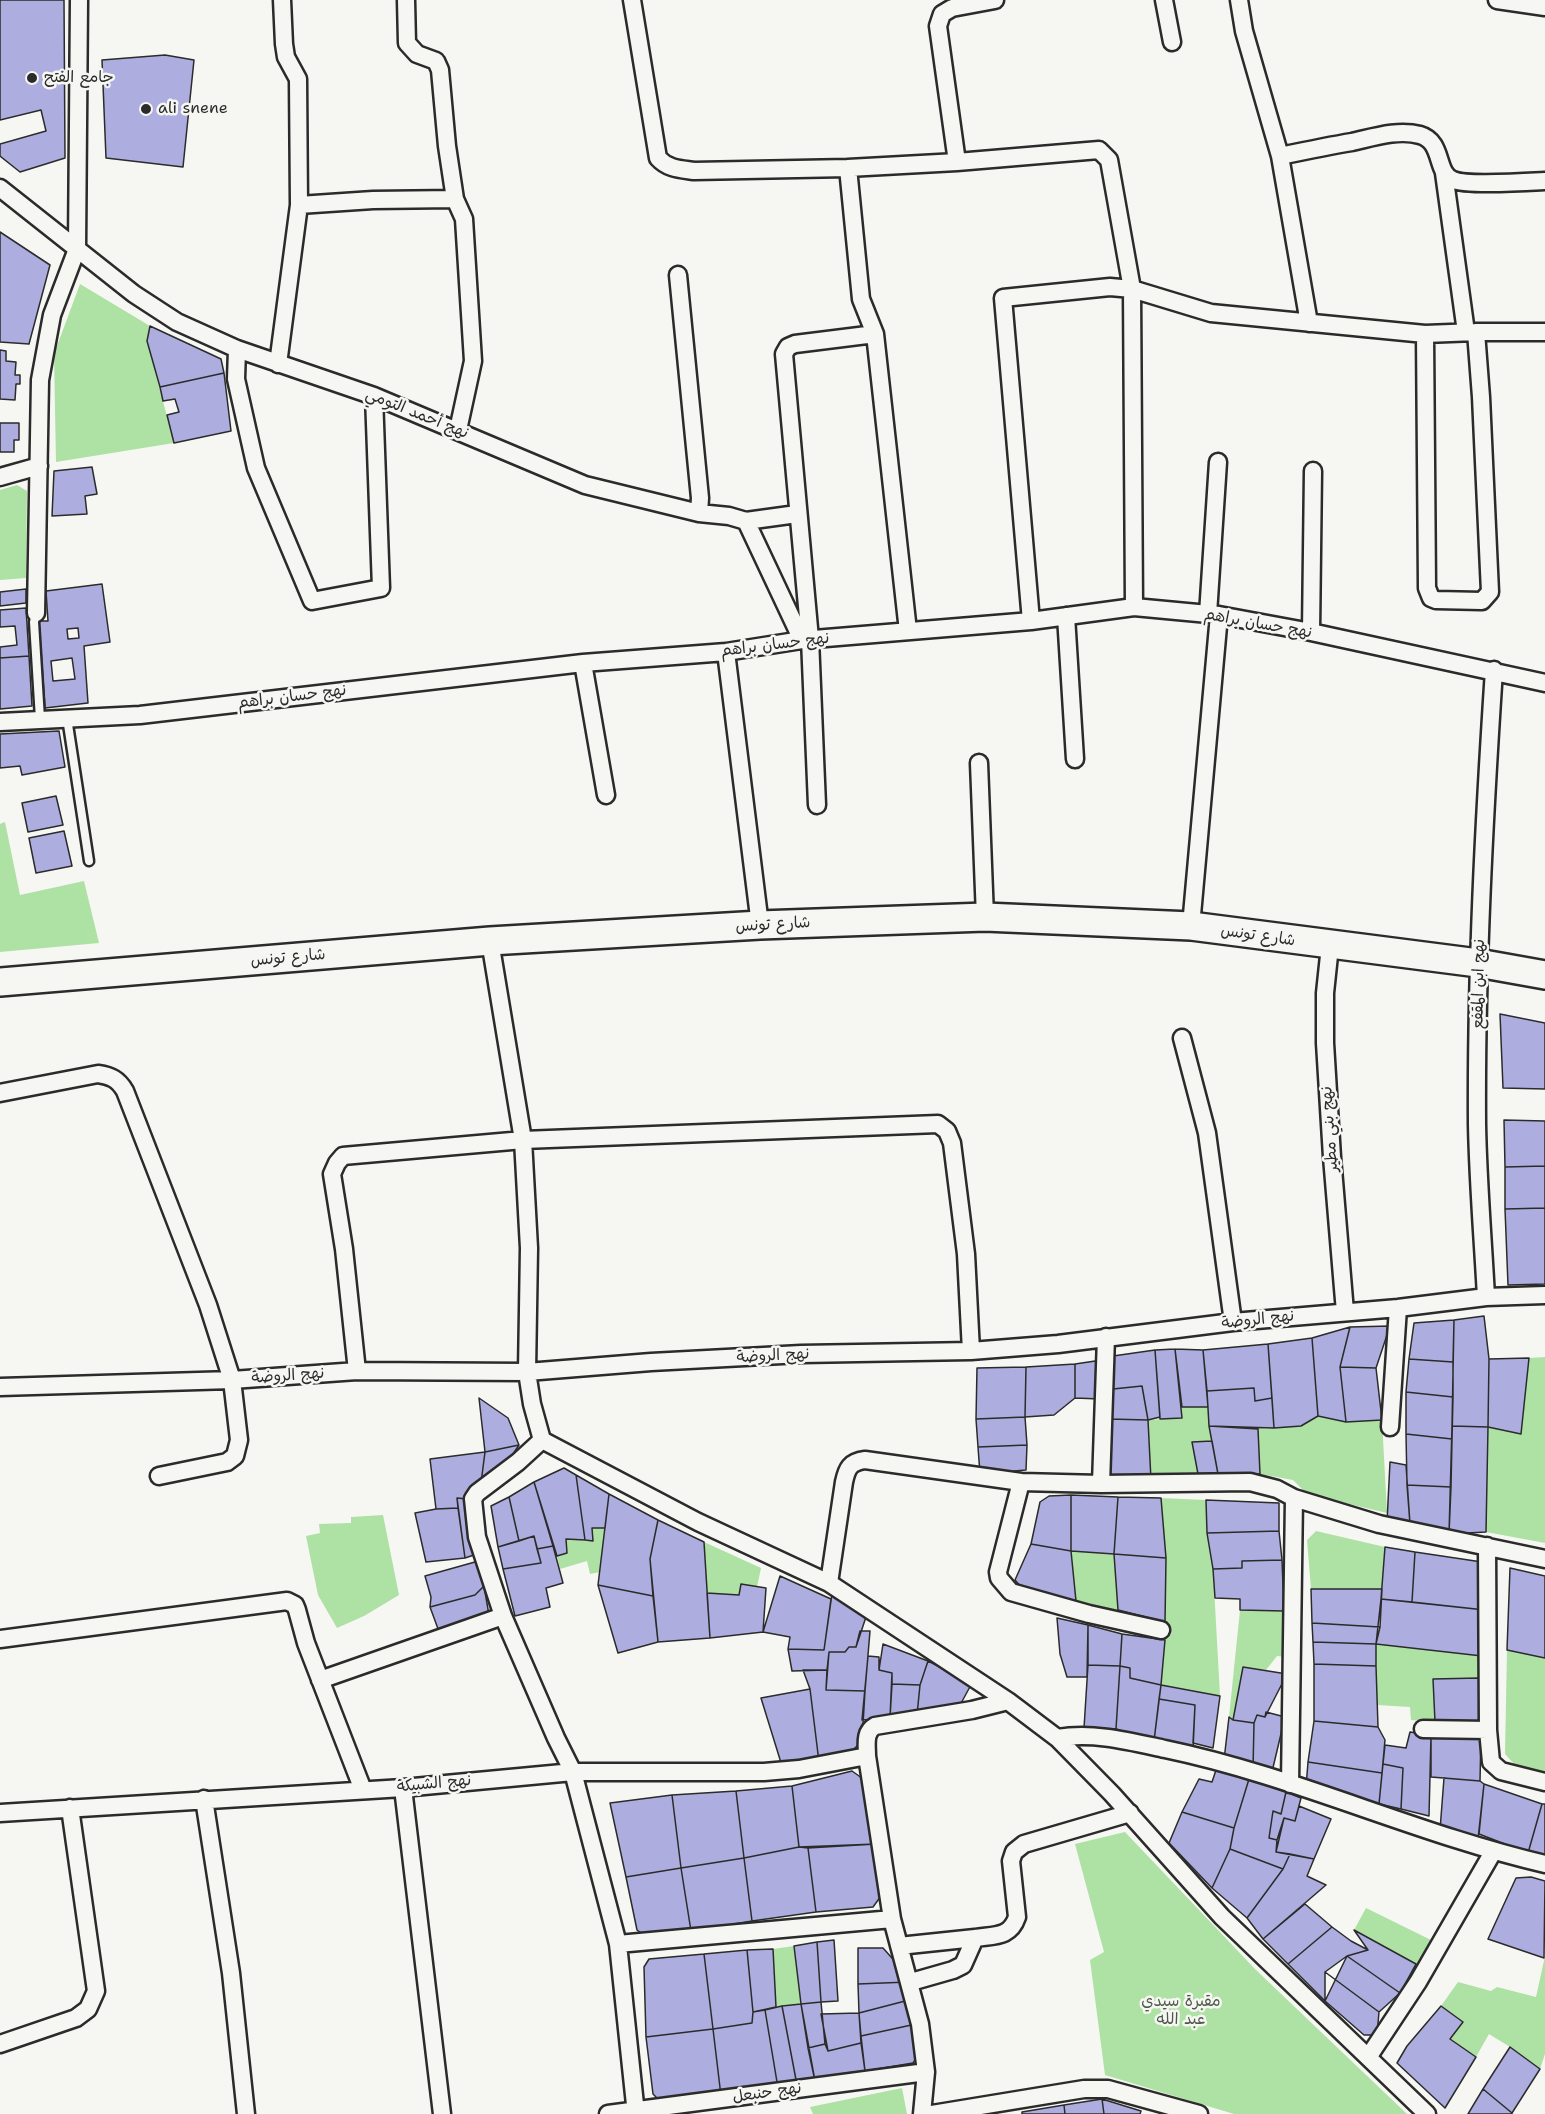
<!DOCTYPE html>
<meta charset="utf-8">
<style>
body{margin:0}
canvas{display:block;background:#f6f6f2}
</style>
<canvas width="1545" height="2114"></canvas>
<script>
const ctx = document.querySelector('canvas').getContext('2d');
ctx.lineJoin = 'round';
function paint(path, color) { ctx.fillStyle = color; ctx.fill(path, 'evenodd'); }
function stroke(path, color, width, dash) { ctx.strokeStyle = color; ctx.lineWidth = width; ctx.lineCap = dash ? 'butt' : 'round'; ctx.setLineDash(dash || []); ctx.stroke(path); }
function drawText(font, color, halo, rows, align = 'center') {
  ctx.font = font + ' "Shantell Sans","Playpen Sans Arabic",sans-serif'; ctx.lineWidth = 5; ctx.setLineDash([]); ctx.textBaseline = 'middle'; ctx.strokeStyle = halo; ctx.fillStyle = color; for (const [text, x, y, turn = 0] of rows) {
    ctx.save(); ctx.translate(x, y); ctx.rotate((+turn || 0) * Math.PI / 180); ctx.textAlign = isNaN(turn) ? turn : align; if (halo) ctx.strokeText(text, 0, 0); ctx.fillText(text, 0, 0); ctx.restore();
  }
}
paint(new Path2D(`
 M80 284 150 326 147 341 174 443 56 462 54 354Z
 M17 485 27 491 26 578 0 580V490Z
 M5 822 20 895 84 881 99 943 0 952V824Z
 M1545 1357V1543L1486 1532 1488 1427 1521 1434 1529 1358Z
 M1182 1407H1208L1212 1441 1193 1442 1198 1474 1151 1480 1148 1420 1182 1418Z
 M1318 1416 1346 1422 1382 1420 1387 1513 1307 1494 1293 1480 1260 1474 1258 1429 1301 1426Z
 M1161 1498 1206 1500 1207 1533 1213 1569 1220 1696 1161 1685 1165 1622 1166 1558Z
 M383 1515 399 1595 364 1616 337 1628 318 1595 306 1536 320 1533 319 1524 351 1523V1517Z
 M592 1528H605L600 1572 590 1574 587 1561 560 1569 557 1556 567 1553 566 1539 592 1541Z
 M1316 1531 1385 1547 1382 1589H1311L1307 1540Z
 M704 1542 761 1568 757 1587 741 1584 739 1595 707 1593Z
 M1071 1551 1114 1554 1118 1610 1076 1601Z
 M1240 1610 1284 1611 1288 1657 1277 1656 1266 1670 1243 1667 1233 1720 1229 1717Z
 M1376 1644 1482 1656 1479 1678 1433 1679 1435 1722 1411 1720 1410 1707 1377 1705Z
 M1507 1650 1545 1658V1774L1514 1764 1505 1754Z
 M1125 1832 1255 1969 1407 2114H1234L1105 2075 1090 1960 1104 1952 1075 1844Z
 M1366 1908 1431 1940 1416 1964 1354 1930Z
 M794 1946 801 2004 776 2007 773 1949Z
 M1545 1956V2054L1540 2069 1510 2047 1489 2034 1476 2057 1450 2039 1463 2022 1441 2006 1458 1982 1491 1991 1497 1987 1536 1997Z
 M902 2088 907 2114H813L810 2107Z`), '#aee2a4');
const building = new Path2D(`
 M0 0H64L65 158 20 172 0 156V144L46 131 41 110 0 120Z
 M165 55 194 60 183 167 106 158 102 60Z
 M0 232 50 265 29 344 0 342Z
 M150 326 221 359 224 373 160 387 147 341Z
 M0 350 6 351V361L16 362 15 375H20V384H16L15 400 0 399Z
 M224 373 231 431 174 443 167 415 179 412 175 399 163 401 160 387Z
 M0 423H19V440H14V452H0Z
 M92 467 97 494 85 496 87 514 52 516 54 471Z
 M102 584 110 642 84 646 88 703 45 708 39 621H48L46 591ZM78 628 79 638 68 639 67 629ZM72 658 75 679 53 681 51 661Z
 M26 589V603L0 606V592Z
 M26 608 29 656 0 658V647L17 645 15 626 0 627V610Z
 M29 656 32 706 0 709V658Z
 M59 731 65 767 22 775 20 766 0 768V734Z
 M56 796 63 825 28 832 22 803Z
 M64 831 72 866 36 873 29 838Z
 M1500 1014 1545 1023V1089L1503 1088Z
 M1504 1120 1545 1121V1166L1505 1167Z
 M1545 1166V1208L1505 1209V1167Z
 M1545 1208V1284L1508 1285 1505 1209Z
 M1484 1316 1489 1359 1488 1427 1452 1426 1454 1320Z
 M1454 1320 1453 1362 1409 1359 1414 1323Z
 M1390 1326 1376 1368 1340 1367 1350 1327Z
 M1350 1327 1340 1367 1346 1422 1318 1416 1312 1338Z
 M1312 1338 1318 1416 1301 1426 1274 1428 1268 1344Z
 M1268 1344 1272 1398 1255 1401 1254 1388 1207 1391 1203 1350Z
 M1175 1349 1203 1350 1208 1407H1182Z
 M1175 1349 1182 1418 1160 1419 1155 1350Z
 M1155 1350 1160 1417 1148 1420 1142 1386 1113 1389V1356Z
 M1529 1358 1521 1434 1488 1427 1489 1359Z
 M1409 1359 1453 1362V1397L1406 1392Z
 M1102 1360 1100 1399 1075 1398V1364Z
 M1075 1364V1398L1054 1415 1025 1417 1026 1367Z
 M1026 1367 1025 1417 976 1419 977 1368Z
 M1340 1367 1376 1368 1382 1420 1346 1422Z
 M1142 1386 1148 1420 1109 1419 1113 1389Z
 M1254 1388 1255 1401 1272 1398 1274 1428 1209 1426 1207 1391Z
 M1406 1392 1453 1397 1452 1439 1406 1434Z
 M479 1398 508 1418 519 1445 485 1452Z
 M1025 1417 1027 1445 978 1447 976 1419Z
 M1109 1419 1148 1420 1151 1480 1115 1478 1109 1473Z
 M1209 1426 1258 1429 1260 1474H1218Z
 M1452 1426 1488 1427 1486 1532 1449 1534Z
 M1406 1434 1452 1439 1451 1487 1407 1485Z
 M1212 1441 1218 1474H1198L1192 1442Z
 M519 1445 505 1466 481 1483 485 1452Z
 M1027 1445 1026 1470 980 1474 978 1447Z
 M485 1452 481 1483 467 1499 457 1498 458 1508 436 1509 430 1459Z
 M1390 1462 1406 1465 1410 1524 1387 1522Z
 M564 1468 576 1475 585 1540 566 1539 567 1553 557 1556 534 1482Z
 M576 1475 609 1494 605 1528H592L593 1541 585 1540Z
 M534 1482 553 1546 537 1549 534 1536 519 1541 509 1497Z
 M1407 1485 1451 1487 1449 1534 1410 1524Z
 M609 1494 658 1520 650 1559 653 1596 598 1585Z
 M1071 1495 1118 1497 1114 1554 1071 1551Z
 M1071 1495V1551L1031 1544 1040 1502 1049 1496Z
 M509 1497 519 1541 498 1547 491 1506Z
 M1118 1497 1161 1498 1166 1558 1114 1554Z
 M457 1498 467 1499 477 1554 465 1558Z
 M1206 1500 1279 1503V1531L1207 1533Z
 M458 1508 465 1558 426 1562 415 1513 436 1509Z
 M658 1520 704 1542 710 1638 658 1642 650 1559Z
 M1279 1531 1282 1560 1242 1561V1568L1213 1569 1207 1533Z
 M534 1536 541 1563 503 1569 498 1547Z
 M1031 1544 1071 1551 1076 1601 1021 1587 1015 1580Z
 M553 1546 563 1583 546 1588 550 1607 515 1616 503 1569 541 1563 537 1549Z
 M1385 1547 1415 1552 1412 1602 1381 1599Z
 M1415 1552 1482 1562 1485 1610 1412 1602Z
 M1114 1554 1166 1558 1165 1622 1118 1610Z
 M482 1560 484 1586 475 1595 430 1607 431 1597 425 1576Z
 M1282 1560 1284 1611 1240 1610V1599L1215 1598 1213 1569 1242 1568V1561Z
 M1510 1568 1545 1576V1658L1507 1650Z
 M780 1576 831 1599 824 1650 788 1649 790 1637 763 1632Z
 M741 1584 766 1588 763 1632 710 1638 707 1593 739 1595Z
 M598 1585 653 1596 658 1642 618 1653Z
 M484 1586 489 1615 441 1637 430 1607 475 1595Z
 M1311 1589H1382L1380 1627 1312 1623Z
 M832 1594 866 1617 856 1647H849L845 1652H829L827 1670 792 1671 788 1649 824 1650Z
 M1381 1599 1485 1610 1482 1656 1376 1644Z
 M1057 1618 1088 1625 1087 1677H1067L1060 1654Z
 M1312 1623 1380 1627 1376 1644 1313 1642Z
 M1088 1625 1122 1634 1120 1666 1088 1665Z
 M860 1631H870L865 1691 826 1690 829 1652H845L849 1647H856Z
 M1122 1634 1165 1640 1161 1685 1130 1678V1668L1120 1666Z
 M1313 1642 1376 1644V1666L1314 1664Z
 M883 1644 928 1661 920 1685 892 1684V1673L879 1670Z
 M868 1656 879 1657V1670L892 1673 890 1718 862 1720Z
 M928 1661 972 1683 959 1707 917 1715 920 1685Z
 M1314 1664 1376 1666 1378 1727 1314 1721Z
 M1088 1665 1120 1666 1116 1729 1084 1728Z
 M1120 1666 1130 1668V1678L1161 1685 1154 1741 1116 1729Z
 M1243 1667 1287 1674 1265 1717 1257 1715 1254 1723 1233 1720Z
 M803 1670H827L826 1690 865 1691 862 1741 852 1751 819 1762 810 1689Z
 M1479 1678 1484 1721 1481 1723 1435 1722 1433 1679Z
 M892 1684 920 1685 917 1715 890 1718Z
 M1161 1685 1220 1696 1213 1748 1193 1743 1195 1705 1159 1699Z
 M810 1689 819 1762 782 1766 761 1698Z
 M1159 1699 1195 1705 1193 1750 1154 1741Z
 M1266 1712 1285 1717 1271 1776 1253 1769 1254 1723 1257 1715 1265 1717Z
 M1229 1717 1233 1720 1254 1723 1253 1769 1224 1760Z
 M1314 1721 1378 1727 1385 1740 1382 1773 1308 1762Z
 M1410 1732 1431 1735 1429 1816 1401 1809 1403 1768 1383 1764 1385 1745 1406 1748Z
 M1431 1735H1481L1480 1781 1431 1777Z
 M1308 1762 1382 1773 1379 1804 1306 1787Z
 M1383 1764 1403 1768 1401 1809 1379 1804Z
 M1217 1767 1249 1779 1234 1828 1182 1812 1199 1779 1212 1782Z
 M852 1771 866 1781 876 1844 799 1847 792 1786Z
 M1444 1778 1480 1781 1484 1784 1478 1839 1440 1830Z
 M1249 1779 1286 1792 1281 1814 1273 1811 1269 1838 1277 1840 1276 1852 1290 1854 1283 1869 1230 1849 1234 1828Z
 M1484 1784 1542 1804 1528 1853 1479 1834Z
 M792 1786 799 1847 744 1858 736 1791Z
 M736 1791 744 1858 681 1868 672 1795Z
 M1286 1792 1301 1798 1295 1821 1284 1818 1277 1840 1269 1838 1273 1811 1281 1814Z
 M672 1795 681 1868 626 1877 610 1803Z
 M1542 1804H1545V1859L1528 1853Z
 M1299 1806 1331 1819 1314 1859 1276 1852 1284 1818 1295 1821Z
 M1182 1812 1234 1828 1230 1849 1212 1888 1169 1843Z
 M876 1844 881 1896 873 1907 816 1912 808 1848Z
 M799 1847 808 1848 816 1912 752 1921 744 1858Z
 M1230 1849 1283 1869 1247 1918 1212 1888Z
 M1290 1854 1314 1859 1307 1876 1326 1885 1263 1939 1247 1918 1283 1869Z
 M744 1858 752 1921 691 1931 681 1868Z
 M681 1868 691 1931 644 1935 637 1930 626 1877Z
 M1531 1877 1545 1881 1544 1958 1488 1939 1516 1878Z
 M1305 1904 1332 1927 1288 1964 1263 1939Z
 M1332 1927 1351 1941 1368 1950 1347 1956 1325 2001 1288 1964Z
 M1354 1930 1416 1964 1400 1993 1347 1956 1368 1950Z
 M834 1940 838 2001 821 2002 817 1942Z
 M817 1942 821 2002 801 2004 794 1946Z
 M858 1948H883L908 1976V1982L858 1984Z
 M773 1949 776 2007 753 2012 747 1950Z
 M747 1950 753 2012 752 2023 713 2029 704 1954Z
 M704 1954 713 2029 646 2037 644 1967 649 1959Z
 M1347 1956 1400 1993 1379 2012 1325 1972Z
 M1325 1972 1379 2012 1377 2035H1364L1325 2001Z
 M908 1982 909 2000 859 2013 858 1984Z
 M909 2000 916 2024 861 2036 859 2013Z
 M821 2002 825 2044 808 2048 801 2004Z
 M801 2004 815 2081 797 2085 782 2006Z
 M782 2006 797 2085 778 2088 765 2010Z
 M1441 2006 1463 2022 1450 2039 1476 2057 1445 2108 1397 2063 1407 2046Z
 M765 2010 778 2088 721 2096 713 2029 752 2023 753 2012Z
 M859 2013 861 2043 828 2051 821 2014Z
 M916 2024 921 2051 913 2063 865 2071 861 2036Z
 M713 2029 721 2096 661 2102 653 2094 646 2037Z
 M861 2043 865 2071 815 2081 808 2048 825 2044 828 2051Z
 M1510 2047 1540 2069 1512 2113 1483 2089Z
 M1483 2089 1512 2113V2114H1468Z
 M1102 2099 1141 2111 1140 2114H1104Z
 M1102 2099 1104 2114H1065L1064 2105Z
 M1064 2105 1065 2114H1022V2112Z`);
paint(building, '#adaedf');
stroke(building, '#2b2b2b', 1.5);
const lane = new Path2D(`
 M36 613 34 622 40 719
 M67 718 89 861`);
const street = new Path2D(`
 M406 0 407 43 417 54 436 61 440 70 447 146 455 199 464 219 473 361 458 430
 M632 0 658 158C668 169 680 169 694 171L848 168 957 162 1099 150 1109 160 1132 289 1110 287 1003 298 1031 621
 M1164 0 1172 42
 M1239 0 1244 31 1280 156 1309 323
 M1497 0 1545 7
 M1280 156C1304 151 1328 146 1352 142 1374 137 1398 129 1420 135 1444 142 1435 173 1453 180 1467 186 1527 182 1545 181
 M957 162 938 26 942 14 952 8 995 0
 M848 168 861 299 875 334 908 631
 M1444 173 1466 332
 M0 188 134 294 177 322 237 349 374 396 585 485 699 513 729 516 746 521 802 640
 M299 205 373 200 455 199
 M678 275 700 498 699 513
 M1425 334 1476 332H1545
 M237 349 236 379 256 468 312 601 381 588 374 396
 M278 364 299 205 298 79 286 57 284 44 282 0
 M0 477 39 466
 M746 521 797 514
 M1134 607 1132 289 1211 313 1425 334 1427 588 1431 598 1436 600 1482 601 1490 592 1481 397 1476 332
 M36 613 40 380 52 315 77 249 79 0
 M1208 614 1218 462
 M1066 616 1075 759
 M1311 632 1313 471
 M726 652 760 925
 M583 663 606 795
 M0 722 140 715 583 663 726 652 802 640 1031 621 1134 607 1219 615 1311 632 1545 683
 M979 763 985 917
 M817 805 810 639 784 354 788 347 795 344 875 334
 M1191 926 1219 615
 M490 941 523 1140 529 1248 527 1372 532 1404 542 1440 698 1522 829 1583 1008 1701 1057 1738 1112 1794 1222 1917 1427 2114
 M1330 946 1325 993V1043L1332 1157 1345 1312
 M1182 1038 1207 1133 1233 1322
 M0 1093 98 1074C111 1076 118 1079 125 1091L208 1305 232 1380 239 1440 235 1456 227 1462 159 1476
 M1486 1297C1483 1240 1478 1182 1477 1124 1476 973 1484 822 1494 670
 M357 1371 344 1249 332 1174 337 1163 343 1156 523 1140 938 1124 947 1131 952 1143 966 1254 971 1351
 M0 1387 232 1380 357 1371 527 1372 651 1362 801 1354 971 1351 1058 1344 1233 1322 1398 1308 1486 1297 1545 1295
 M1390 1427 1398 1308
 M542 1440 518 1462 477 1493 473 1499 477 1537 503 1616 556 1738 573 1772 618 1944 636 2114
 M1101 1484 1106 1337
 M1294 1498 1379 1524 1545 1559
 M1487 1546 1488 1730 1491 1762 1501 1771 1545 1782
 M829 1583 844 1482C847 1468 850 1462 865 1460L1021 1482
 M1161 1630 1089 1614 1011 1592 999 1578 998 1572 1021 1482 1101 1484 1250 1482 1277 1489 1294 1498 1290 1784
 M0 1639 287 1601 295 1605 297 1610 306 1643 363 1790
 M320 1680 503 1616
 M1423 1729 1488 1730
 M1057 1738C1094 1732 1128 1741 1165 1749 1295 1776 1416 1834 1545 1864
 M403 1788 442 2114
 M204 1799 231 1973 246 2114
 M0 1813 403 1788 573 1772H764L799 1769 867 1756
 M975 1938C994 1935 1010 1938 1017 1917L1011 1861 1014 1852 1024 1844 1130 1813
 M618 1944 892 1919
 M899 1946 975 1938 963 1965 953 1970 911 1982
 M0 2044 76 2018 88 2009 96 1991 70 1808
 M1369 2056 1418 1982 1493 1852
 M608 2114 926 2072
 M922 2114 926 2072 920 2024 892 1919 867 1756C867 1745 864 1732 875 1726L972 1710 1008 1701
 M932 2114 1084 2089H1108L1199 2114`);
const primary = new Path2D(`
 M0 982 490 941 760 925 985 917 1191 926 1478 963 1545 975`);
stroke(lane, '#2b2b2b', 13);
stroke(street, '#2b2b2b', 21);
stroke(primary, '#2b2b2b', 32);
stroke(lane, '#f6f6f2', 8);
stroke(street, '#f6f6f2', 16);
stroke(primary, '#f6f6f2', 27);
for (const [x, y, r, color] of [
 [32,78,6,"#2b2b2b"],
 [146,109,6,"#2b2b2b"]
]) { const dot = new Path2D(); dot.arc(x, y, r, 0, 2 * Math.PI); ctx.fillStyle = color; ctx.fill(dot); stroke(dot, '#f6f6f2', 2); }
drawText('16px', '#2b2b2b', '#f6f6f2', [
 ["جامع الفتح",44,78],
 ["ali snene",158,109]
], 'left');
drawText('16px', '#2b2b2b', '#f6f6f2', [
 ["نهج أحمد التومي",417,414,22],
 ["نهج حسان براهم",1258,624,10],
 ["نهج حسان براهم",775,645,-7],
 ["نهج حسان براهم",292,697,-7],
 ["شارع تونس",773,925,-3],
 ["شارع تونس",1258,936,8],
 ["شارع تونس",288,958,-5],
 ["نهج ابن المقفع",1479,984,-89],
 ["نهج بني مطير",1330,1129,-94],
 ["نهج الروضة",1258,1320,-6],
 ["نهج الروضة",773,1356,-3],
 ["نهج الروضة",288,1376,-4],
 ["نهج الشبيكة",434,1784,-5],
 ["نهج حنبعل",767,2093,-8]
]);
drawText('16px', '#4c5949', '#f6f6f2', [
 ["مقبرة سيدي",1181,2002],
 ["عبد الله",1181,2020]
]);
</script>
